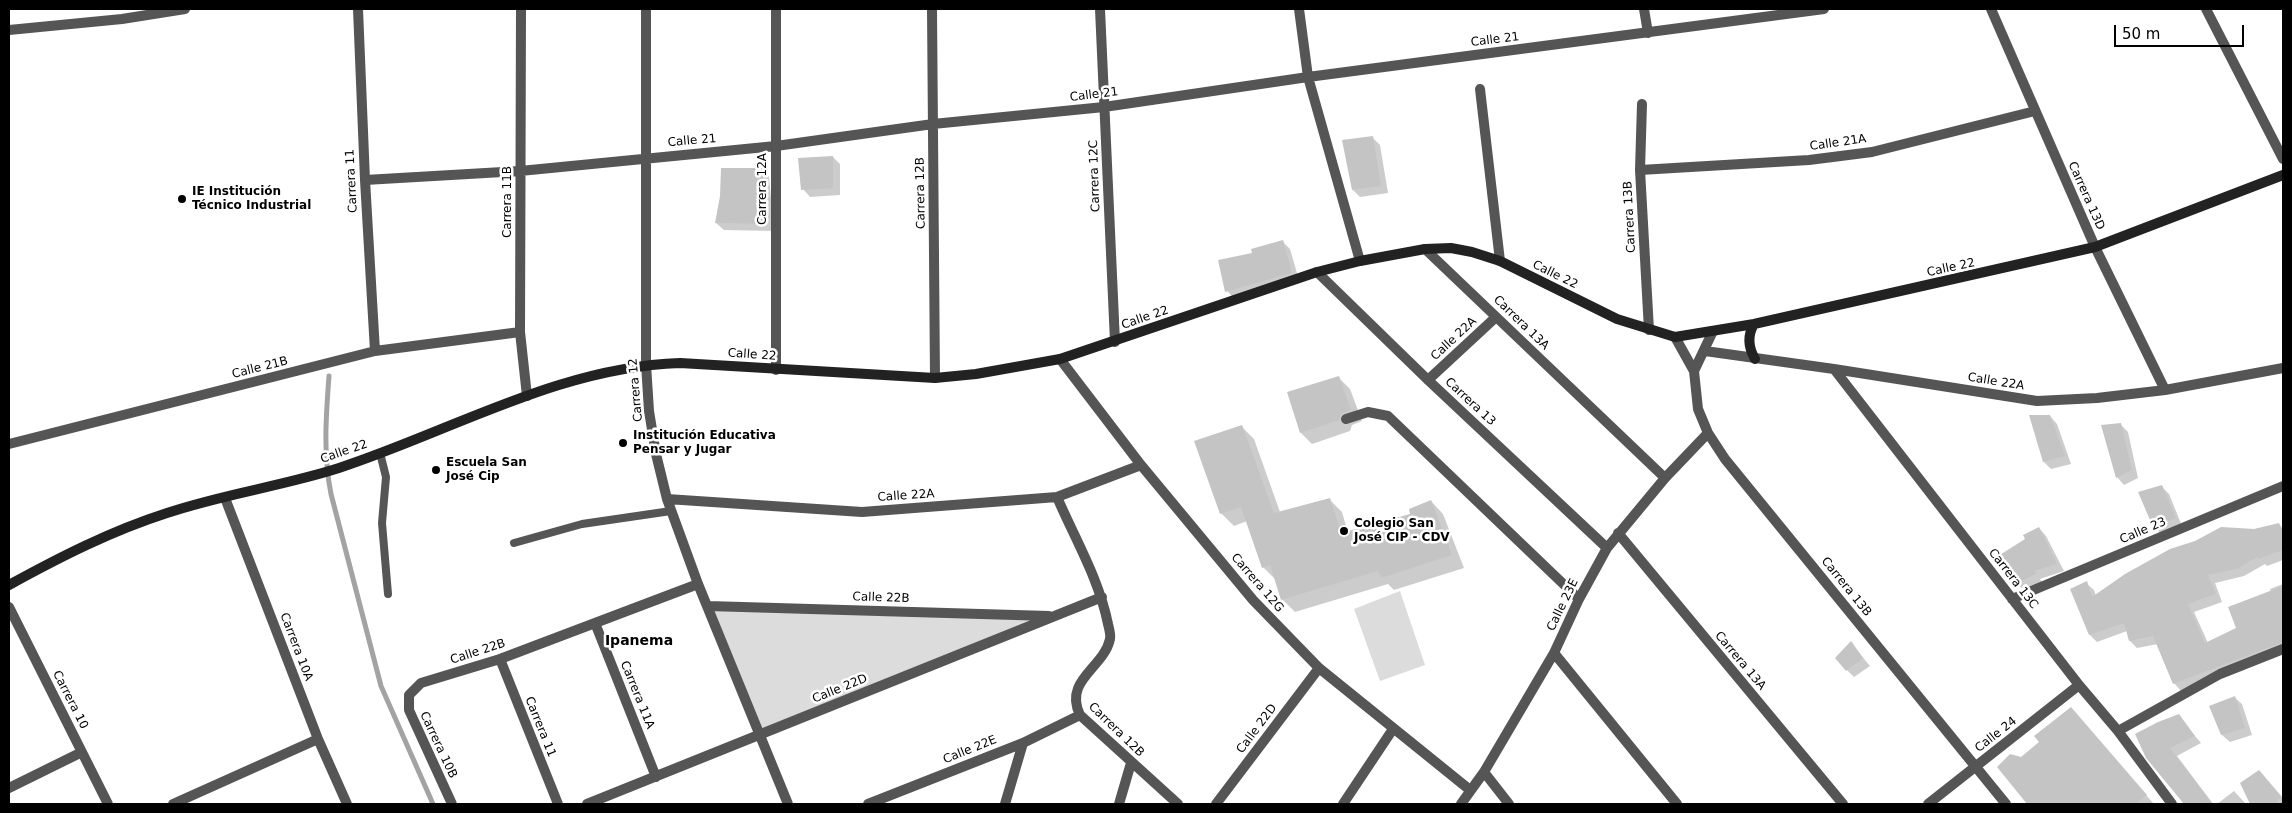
<!DOCTYPE html>
<meta charset="utf-8">
<style>
body{margin:0}
#map{position:relative;width:2292px;height:813px;overflow:hidden;background:#fff;font-family:"DejaVu Sans",sans-serif}
canvas{display:block}
.frame{position:absolute;inset:0;border:10px solid #000;pointer-events:none}
.scale{position:absolute;left:2114px;top:25px;width:130px;height:22px;box-sizing:border-box;border:2px solid #000;border-top:0;padding-left:6px;font-size:15px;line-height:18px;white-space:nowrap;color:#000;-webkit-text-stroke:4px #fff;paint-order:stroke}
</style>
<div id="map">
<canvas width="2292" height="813"></canvas>
<div class="frame"></div>
<div class="scale">50 m</div>
</div>
<script>
const ctx = document.querySelector('canvas').getContext('2d');
ctx.lineJoin = 'round';
function paint(path, color) { ctx.fillStyle = color; ctx.fill(path, 'evenodd'); }
function stroke(path, color, width, dash) { ctx.strokeStyle = color; ctx.lineWidth = width; ctx.lineCap = dash ? 'butt' : 'round'; ctx.setLineDash(dash || []); ctx.stroke(path); }
function drawText(font, color, halo, rows, align = 'center') {
  ctx.font = font + ' "DejaVu Sans",sans-serif'; ctx.lineWidth = 5; ctx.setLineDash([]); ctx.textBaseline = 'middle'; ctx.strokeStyle = halo; ctx.fillStyle = color; for (const [text, x, y, turn = 0] of rows) {
    ctx.save(); ctx.translate(x, y); ctx.rotate((+turn || 0) * Math.PI / 180); ctx.textAlign = isNaN(turn) ? turn : align; if (halo) ctx.strokeText(text, 0, 0); ctx.fillText(text, 0, 0); ctx.restore();
  }
}
paint(new Path2D(`
 M1400 591 1425 665 1380 681 1354 609Z
 M708 606 1053 616 760 734Z`), '#dcdcdc');
paint(new Path2D(`
 M1373 138 1380 145 1388 193 1360 197 1353 190Z
 M833 157 840 164V195L810 197 803 189Z
 M762 169 769 177 774 231 724 230 716 223Z
 M1283 242 1290 249 1299 280 1234 298 1227 291 1253 253Z
 M1339 378 1350 389 1362 421 1352 425 1350 431 1312 444 1301 433 1288 393Z
 M2050 416 2057 424 2071 464 2051 469 2044 462Z
 M2120 424 2128 432 2138 478 2124 485 2117 477Z
 M1241 426 1254 439 1280 512 1329 499 1342 512 1348 533 1412 514 1431 501 1443 514 1464 568 1394 590 1388 584 1295 612 1282 599 1276 580 1263 567 1247 521 1234 526 1221 513Z
 M2161 486 2169 494 2182 526 2161 534 2154 526Z
 M2279 525 2283 529V560L2267 566 2265 564 2244 576 2215 583 2222 602 2194 612 2208 643 2238 629 2271 592 2270 589 2283 584V652L2181 691 2174 683 2158 644 2137 648 2130 641 2127 631 2097 642 2090 635 2086 583 2094 590 2096 596 2254 531Z
 M2039 528 2046 536 2064 571 2040 579 2042 582 2024 590 2016 583 2027 540Z
 M1851 643 1870 666 1854 677 1847 670Z
 M2234 697 2242 704 2252 735 2230 742 2222 735 2211 706Z
 M2078 716 2153 803 2029 804 1998 767 2021 758Z
 M2178 716 2201 743 2177 756 2213 804H2187L2148 757Z
 M2259 771 2283 799V804H2251L2242 784Z
 M2234 791 2246 804H2217Z`), '#0003');
stroke(new Path2D(`
 M329 376C326 416 323 454 331 494L381 686 433 804`), '#a3a3a3', 5);
paint(new Path2D(`
 M1373 136 1381 186 1352 190 1342 140Z
 M833 156V188L801 190 798 158Z
 M721 168H762L767 224 715 223 720 196Z
 M1283 240 1292 273 1225 292 1218 260 1252 253 1251 249Z
 M1339 376 1351 410 1341 414 1339 420 1300 433 1287 392Z
 M2029 415H2050L2065 456 2043 462Z
 M2121 423 2132 470 2116 478 2101 425Z
 M1242 425 1274 513 1330 498 1341 533 1410 514 1409 509 1431 500 1452 555 1381 578 1378 571 1281 600 1270 565 1262 568 1241 507 1220 514 1194 441Z
 M2162 485 2176 518 2153 527 2138 492Z
 M2279 523 2283 531V550L2258 559 2257 557 2237 569 2208 575 2216 594 2188 604 2205 643 2236 628 2228 607 2283 586V642L2173 684 2153 636 2129 641 2124 623 2089 635 2070 589 2087 581 2092 597 2125 574 2170 549 2195 541 2221 527 2254 529Z
 M2039 527 2057 564 2034 571 2036 574 2015 584 1995 558 2025 539 2023 535Z
 M1851 641 1863 658 1846 671 1835 658Z
 M2235 696 2245 728 2221 735 2209 706Z
 M2071 707 2147 795 2135 804H2027L1997 767 2010 754 2021 757 2039 742 2034 736Z
 M2179 714 2195 736 2170 748 2213 804H2184L2146 758 2135 734 2158 722Z
 M2259 770 2282 797 2274 804H2250L2240 783Z`), '#c4c4c4');
stroke(new Path2D(`
 M380 453 386 477 382 523 388 594
 M514 543 582 524 671 511`), '#555', 8);
stroke(new Path2D(`
 M358 9 365 180 375 351
 M521 9 520 332 527 396
 M646 9V364L649 411 656 454 667 499 698 584 788 804
 M776 9V370
 M932 9 935 378
 M1100 9 1115 342
 M1299 9 1308 77 1360 261
 M1644 9 1648 33
 M1991 9 2095 247 2165 390
 M2206 9 2283 159
 M9 30 122 19 185 9
 M1480 89 1500 261
 M1642 104 1640 170 1649 330
 M1640 170 1809 160 1872 152 2035 111
 M365 180 520 171 776 146 933 124 1104 107 1308 77 1824 9
 M1425 249 1665 478
 M1317 272 1428 380 1607 548
 M1675 337 1694 371 1698 409 1708 433 1725 459 2006 804
 M1705 351 1834 369 2037 401 2097 398 2165 390 2283 368
 M1060 359 1141 465 1253 600 1319 668 1470 790
 M1834 369 2079 685 2118 731 2172 804
 M1694 371 1713 331
 M1428 380 1496 317
 M1346 419 1368 412 1388 416 1579 599
 M9 444 375 351 520 332
 M1057 497C1075 539 1099 579 1108 624 1109 628 1111 635 1110 639 1104 668 1063 680 1080 715L1178 804
 M225 498 318 739 347 804
 M667 499 862 512 1057 497 1141 465
 M1618 533 1843 804
 M2012 599 2283 486
 M708 606 1049 616
 M9 607 108 804
 M595 623 656 777
 M1554 653 1677 804
 M500 659 558 804
 M2118 731 2220 674 2283 649
 M1484 772 1509 804
 M9 788 82 752
 M173 804 318 739
 M452 804 409 710V695L421 683 500 659 698 584
 M587 804 1102 597
 M868 804 1023 743 1080 715
 M1005 804 1023 743
 M1119 804 1131 763
 M1216 804 1319 668
 M1343 804 1393 729
 M1461 804 1484 772 1554 653 1579 599 1607 548 1665 478 1708 433
 M1928 804 2079 685`), '#555', 10);
stroke(new Path2D(`
 M1754 324C1747 336 1748 347 1755 359
 M9 585C60 557 111 531 167 513 223 494 283 486 339 468 452 431 559 367 680 363L935 378 976 374 1060 359 1317 272 1360 261 1425 249 1451 248 1472 252 1500 261 1617 319 1675 337 1754 324 2095 247 2283 175`), '#222', 10);
for (const [x, y, r, color] of [
 [182,199,5,"#000"],
 [623,443,5,"#000"],
 [436,470,5,"#000"],
 [1344,531,5,"#000"]
]) { const dot = new Path2D(); dot.arc(x, y, r, 0, 2 * Math.PI); ctx.fillStyle = color; ctx.fill(dot); stroke(dot, '#fff', 2); }
drawText('12px', '#000', '#fff', [
 ["Calle 21",1495,40,-7],
 ["Calle 21",1094,95,-7],
 ["Calle 21",692,141,-5],
 ["Calle 21A",1838,143,-8],
 ["Carrera 12C",1095,176,-92],
 ["Carrera 11",352,181,-93],
 ["Carrera 12A",763,189,-90],
 ["Carrera 12B",921,193,-91],
 ["Carrera 13D",2086,196,66],
 ["Carrera 11B",508,202,-90],
 ["Carrera 13B",1630,217,-93],
 ["Calle 22",1951,268,-12],
 ["Calle 22",1555,275,26],
 ["Calle 22",1145,318,-19],
 ["Carrera 13A",1521,323,44],
 ["Calle 22A",1454,339,-43],
 ["Calle 22",752,355,4],
 ["Calle 21B",260,368,-14],
 ["Calle 22A",1996,382,9],
 ["Carrera 12",636,390,-95],
 ["Carrera 13",1470,402,43],
 ["Calle 22",344,452,-19],
 ["Calle 22A",906,496,-4],
 ["Calle 23",2143,531,-23],
 ["Carrera 13C",2013,579,52],
 ["Carrera 12G",1257,583,49],
 ["Carrera 13B",1846,587,51],
 ["Calle 22B",881,598,2],
 ["Calle 23E",1563,605,-64],
 ["Carrera 10A",296,647,69],
 ["Calle 22B",478,652,-18],
 ["Carrera 13A",1740,661,50],
 ["Calle 22D",840,689,-22],
 ["Carrera 11A",637,695,68],
 ["Carrera 10",70,700,63],
 ["Carrera 11",540,727,68],
 ["Calle 22D",1257,729,-53],
 ["Carrera 12B",1116,730,44],
 ["Calle 24",1996,735,-38],
 ["Carrera 10B",438,745,65],
 ["Calle 22E",970,750,-22]
]);
drawText('bold 12px', '#000', '#fff', [
 ["IE Institución",192,192],
 ["Técnico Industrial",192,206],
 ["Institución Educativa",633,436],
 ["Pensar y Jugar",633,450],
 ["Escuela San",446,463],
 ["José Cip",446,477],
 ["Colegio San",1354,524],
 ["José CIP - CDV",1354,538]
], 'left');
drawText('bold 14px', '#000', '#fff', [
 ["Ipanema",639,641]
]);
</script>
